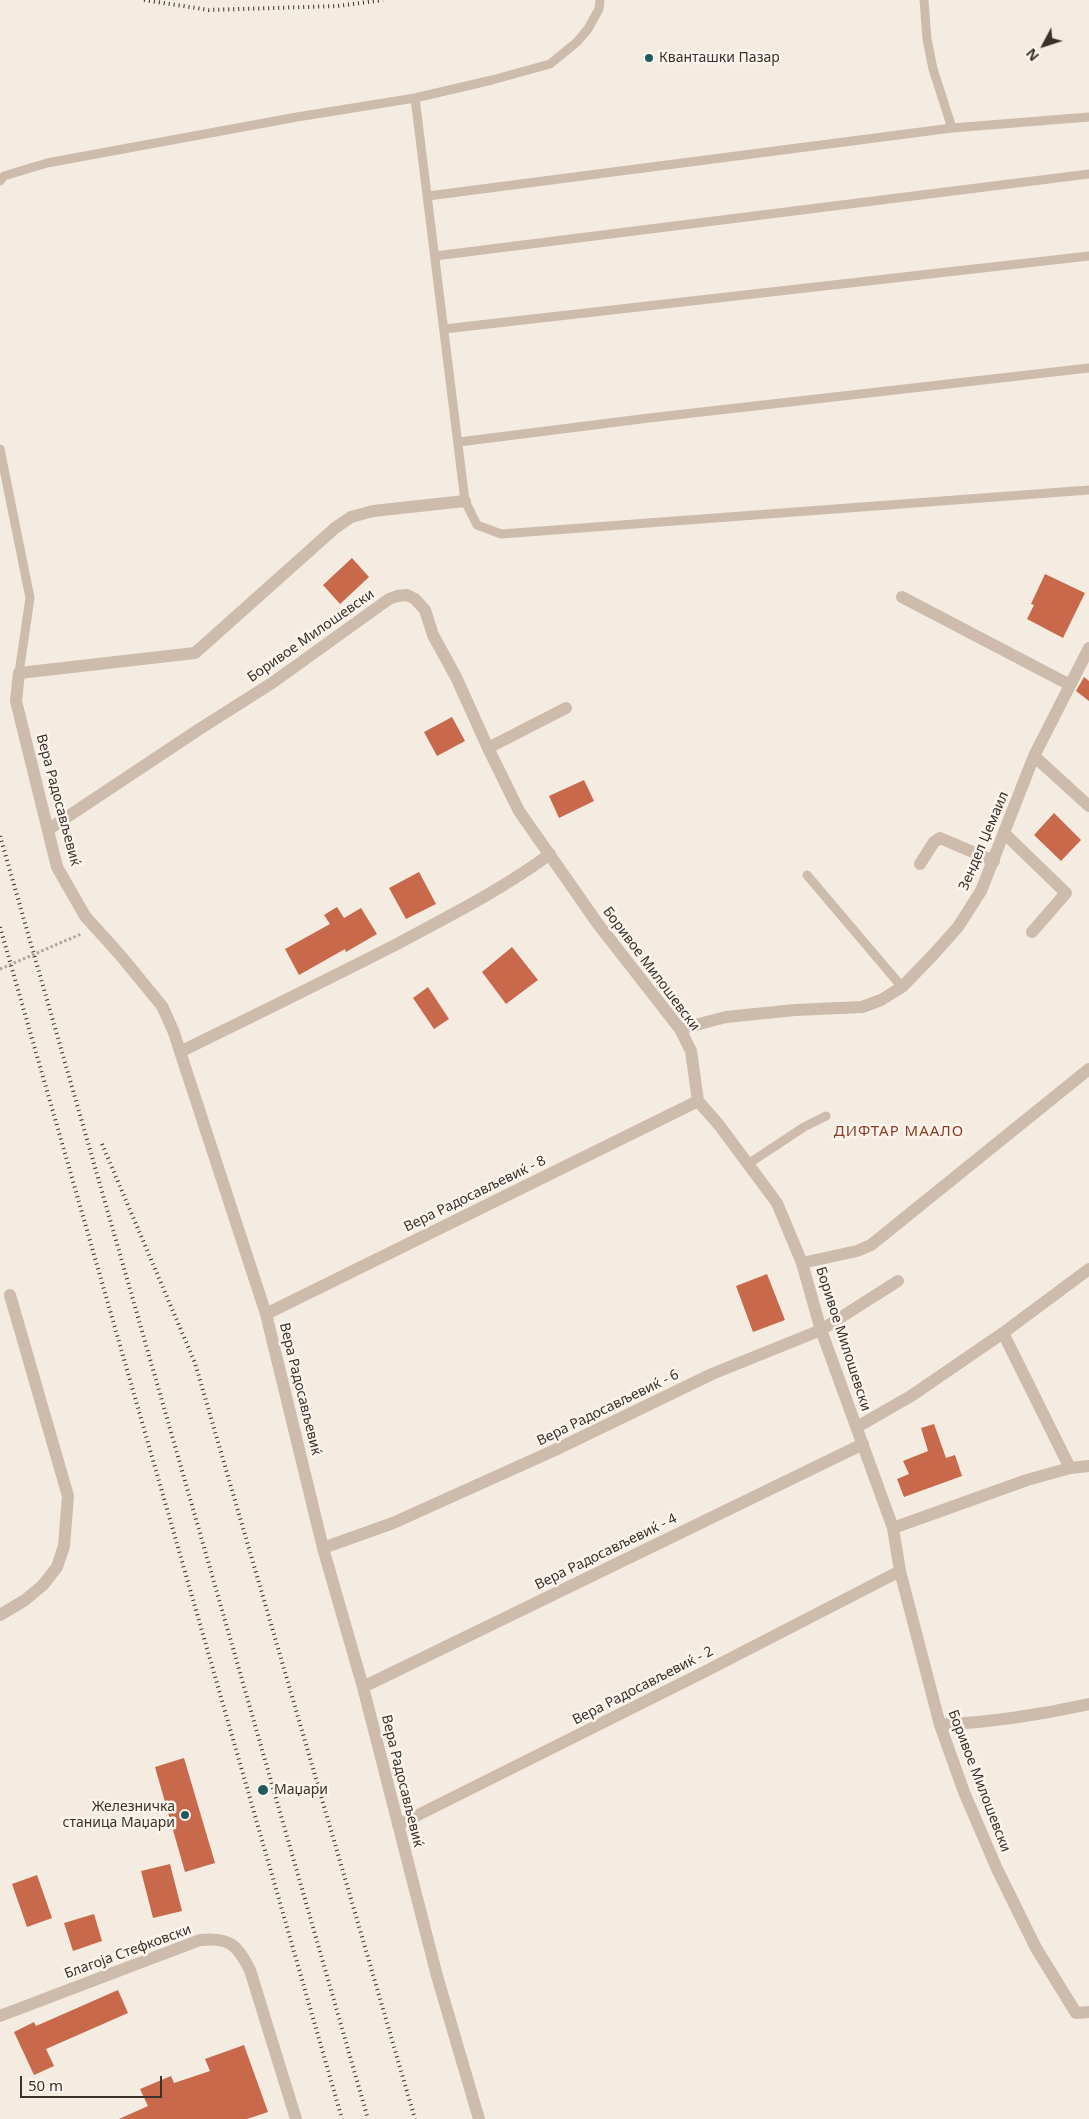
<!DOCTYPE html>
<meta charset="utf-8">
<style>
body{margin:0}
#map{position:relative;width:1089px;height:2119px;overflow:hidden;background:#f4ebe1;font-family:"Noto Sans",sans-serif}
canvas{display:block}
.north{position:absolute;left:1019px;top:20px;width:50px;height:50px;-webkit-text-stroke:4px #fbf5ee;paint-order:stroke;rotate:230deg;font-size:14px;font-weight:700;line-height:20px;text-align:center;color:#3b302b}
.north::after{content:'';display:block;margin:auto;width:18px;height:22px;background:#3b302b;clip-path:polygon(50% 0,100% 100%,50% 72%,0 100%)}
.scale{position:absolute;left:20px;top:2076px;width:142px;height:22px;box-sizing:border-box;border:2px solid #3b302b;border-top:0;padding-left:6px;font-size:15px;line-height:18px;white-space:nowrap;color:#3b302b;-webkit-text-stroke:4px #fbf5ee;paint-order:stroke}
</style>
<div id="map">
<canvas width="1089" height="2119"></canvas>
<div class="north">N</div>
<div class="scale">50 m</div>
</div>
<script>
const ctx = document.querySelector('canvas').getContext('2d');
ctx.lineJoin = 'round';
function paint(path, color) { ctx.fillStyle = color; ctx.fill(path, 'evenodd'); }
function stroke(path, color, width, dash) { ctx.strokeStyle = color; ctx.lineWidth = width; ctx.lineCap = dash ? 'butt' : 'round'; ctx.setLineDash(dash || []); ctx.stroke(path); }
function drawText(font, color, halo, rows, align = 'center') {
  ctx.font = font + ' "Noto Sans",sans-serif'; ctx.lineWidth = 5; ctx.setLineDash([]); ctx.textBaseline = 'middle'; ctx.strokeStyle = halo; ctx.fillStyle = color; for (const [text, x, y, turn = 0] of rows) {
    ctx.save(); ctx.translate(x, y); ctx.rotate((+turn || 0) * Math.PI / 180); ctx.textAlign = isNaN(turn) ? turn : align; if (halo) ctx.strokeText(text, 0, 0); ctx.fillText(text, 0, 0); ctx.restore();
  }
}
paint(new Path2D(`
 M352 558 369 577 340 604 323 585Z
 M1045 574 1085 593 1063 638 1027 619 1034 605 1031 604Z
 M1084 677 1089 681V701L1076 691Z
 M452 717 465 741 437 756 424 732Z
 M584 780 594 801 559 818 549 796Z
 M1054 813 1081 840 1061 861 1034 835Z
 M419 872 436 904 406 919 389 888Z
 M337 907 344 918 361 908 377 934 346 952 345 949 299 975 285 949 330 924 324 915Z
 M512 947 538 980 506 1004 482 972Z
 M428 987 449 1019 434 1029 413 998Z
 M767 1274 785 1320 753 1332 736 1286Z
 M934 1424 946 1458 955 1455 962 1476 904 1497 897 1479 909 1474 903 1461 928 1451 921 1428Z
 M184 1758 215 1863 185 1872 155 1767Z
 M170 1864 182 1911 153 1918 141 1871Z
 M37 1875 52 1918 27 1927 12 1884Z
 M94 1914 102 1941 73 1951 64 1923Z
 M118 1990 128 2013 46 2049 54 2066 34 2075 14 2032 34 2022 36 2026Z
 M244 2045 268 2112 247 2119H119L148 2106 140 2089 171 2076 174 2083 210 2071 205 2059Z`), '#c8694b');
stroke(new Path2D(`
 M0 969 81 934`), '#b9a596', 3, [2.5, 2.5]);
stroke(new Path2D(`
 M924 0 927 39 933 69 952 128
 M415 98 465 501 477 525 501 534 1089 490
 M0 181 4 176 47 163 297 117 415 98 492 80 550 64 577 42 588 29 599 9 600 0
 M428 196 952 128 1089 117
 M435 256 1089 174
 M444 329 1089 256
 M459 442 649 418 1089 368
 M0 449 30 598 19 673
 M807 875 902 987
 M748 1164 804 1127 826 1116`), '#cdbbac', 9);
stroke(new Path2D(`
 M465 501 373 511 351 517 335 528 195 653 19 673 16 701 57 867 85 916 121 956 162 1006 173 1030 266 1314 323 1548 363 1687 437 1976 479 2119
 M902 597 1070 685
 M488 748 566 708
 M1034 756 1089 806
 M49 829 198 730 272 683 389 599 397 596 407 595 415 599 425 610 433 635 456 677 488 748 519 811 598 924 680 1029 691 1051 698 1101 719 1125 777 1203 802 1263 821 1330 893 1528 900 1571 940 1725 964 1792 997 1869 1036 1948 1076 2013 1089 2012
 M1005 834 1066 893 1032 932
 M920 864 934 842 940 838 994 861
 M680 1029 726 1017 795 1010 862 1007 881 1000 902 987 933 955 958 927 981 891 1034 756 1089 648
 M180 1052C253 1016 325 981 397 944 449 916 503 889 550 854
 M802 1263 857 1251 871 1245 1089 1069
 M266 1314 698 1101
 M1003 1333 1070 1468
 M857 1427 911 1396 1003 1333 1089 1269
 M893 1528 1027 1480 1070 1468 1089 1466
 M323 1548 393 1523 555 1450 712 1374 821 1330 898 1281
 M0 1615 25 1600 43 1585 57 1567 64 1546 68 1496 10 1295
 M363 1687 863 1444
 M940 1725C991 1722 1039 1715 1089 1704
 M398 1825 706 1671 900 1571
 M0 2016 200 1940C230 1937 237 1945 250 1970L296 2119`), '#cdbbac', 12);
stroke(new Path2D(`
 M144 0 209 10 338 6 383 0
 M0 836 368 2119
 M0 927 342 2119
 M102 1144 195 1363 415 2119`), '#3b302b', 4, [1, 4]);
for (const [x, y, r, color] of [
 [649,58,5,"#1f5a5e"],
 [263,1790,6,"#1f5a5e"],
 [185,1815,5,"#1f5a5e"]
]) { const dot = new Path2D(); dot.arc(x, y, r, 0, 2 * Math.PI); ctx.fillStyle = color; ctx.fill(dot); stroke(dot, '#fbf5ee', 2); }
drawText('14px', '#3b302b', '#fbf5ee', [
 ["Кванташки Пазар",659,58],
 ["Маџари",274,1790],
 ["Железничка",175,1807,"right"],
 ["станица Маџари",175,1823,"right"]
], 'left');
drawText('14px', '#3b302b', '#fbf5ee', [
 ["Боривое Милошевски",311,636,-35],
 ["Вера Радосављевиќ",58,800,75],
 ["Зендел Џемаил",984,841,-67],
 ["Боривое Милошевски",651,969,53],
 ["Вера Радосављевиќ - 8",475,1194,-26],
 ["Боривое Милошевски",843,1339,72],
 ["Вера Радосављевиќ",300,1389,76],
 ["Вера Радосављевиќ - 6",608,1408,-26],
 ["Вера Радосављевиќ - 4",606,1552,-26],
 ["Вера Радосављевиќ - 2",643,1686,-27],
 ["Вера Радосављевиќ",402,1781,76],
 ["Боривое Милошевски",979,1781,69],
 ["Благоја Стефковски",128,1952,-20]
]);
ctx.letterSpacing = '1px';
drawText('15px', '#8c3b22', '#fbf5ee', [
 ["ДИФТАР МААЛО",899,1132]
]);
ctx.letterSpacing = '0px';
</script>
